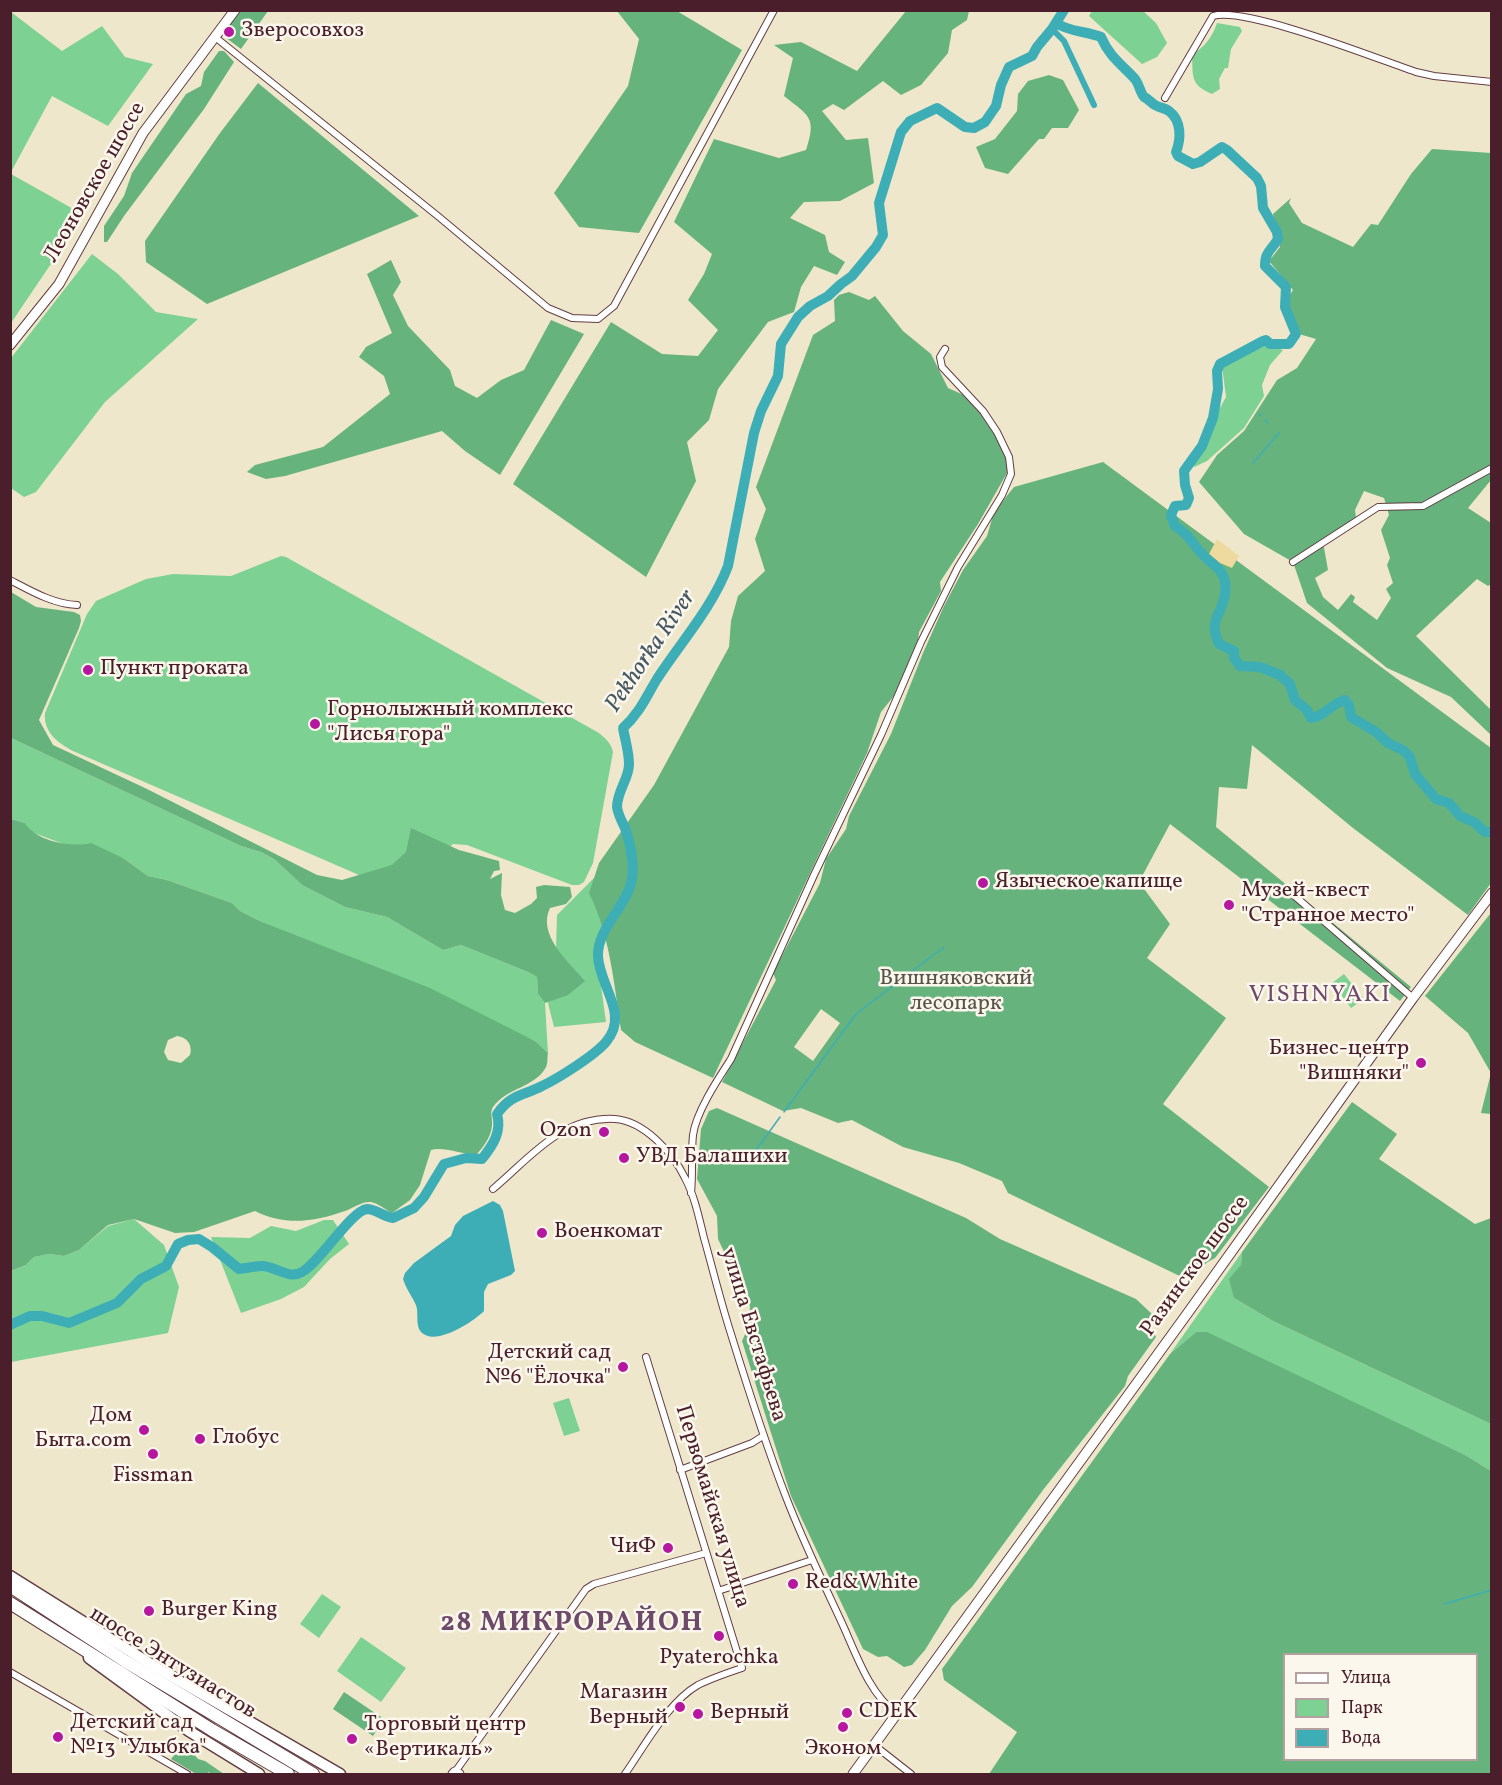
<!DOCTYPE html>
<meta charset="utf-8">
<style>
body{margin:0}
#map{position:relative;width:1502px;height:1785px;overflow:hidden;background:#efe7cb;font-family:Vollkorn,serif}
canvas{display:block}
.frame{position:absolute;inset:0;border:12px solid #4a1f2b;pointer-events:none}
.legend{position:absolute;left:1283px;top:1653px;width:195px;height:108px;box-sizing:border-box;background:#fbf7ec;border:2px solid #b4a19f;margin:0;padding:8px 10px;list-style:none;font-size:18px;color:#4a1f2b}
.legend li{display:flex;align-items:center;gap:12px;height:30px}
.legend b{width:30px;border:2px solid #b4a19f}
</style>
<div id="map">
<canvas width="1502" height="1785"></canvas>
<div class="frame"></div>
<ul class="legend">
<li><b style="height:8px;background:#fff"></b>Улица</li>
<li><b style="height:16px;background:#7dd193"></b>Парк</li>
<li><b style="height:16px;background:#3daeb6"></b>Вода</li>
</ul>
</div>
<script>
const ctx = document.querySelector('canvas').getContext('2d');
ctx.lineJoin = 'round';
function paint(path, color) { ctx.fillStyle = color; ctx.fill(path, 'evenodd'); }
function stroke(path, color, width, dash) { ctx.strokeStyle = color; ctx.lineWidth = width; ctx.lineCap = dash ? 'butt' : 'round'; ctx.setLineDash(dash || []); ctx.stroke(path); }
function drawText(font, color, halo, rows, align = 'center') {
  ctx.font = font + ' Vollkorn,serif'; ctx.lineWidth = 5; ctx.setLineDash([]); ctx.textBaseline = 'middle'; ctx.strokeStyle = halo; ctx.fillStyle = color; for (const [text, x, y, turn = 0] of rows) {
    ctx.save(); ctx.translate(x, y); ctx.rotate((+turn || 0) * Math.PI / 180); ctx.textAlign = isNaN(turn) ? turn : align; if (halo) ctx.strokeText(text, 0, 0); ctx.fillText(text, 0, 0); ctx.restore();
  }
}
paint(new Path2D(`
 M1092 11H1143L1156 23 1167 43 1157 57 1142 64 1089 16Z
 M11 12 62 51 102 26 125 57 153 64 108 126 52 96 11 172Z
 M1217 23 1240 27 1242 31 1231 49 1228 68H1225L1219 79 1220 89 1212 94C1190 85 1193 76 1192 55 1205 46 1212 38 1217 23Z
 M11 174 84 215 11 323 10 174Z
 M92 254 118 274 156 312 198 319 105 402 36 492 24 497 11 488V358Z
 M1262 344 1283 350 1270 365 1262 385 1264 396 1244 428 1207 461 1194 467 1192 459 1226 397 1222 366Z
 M281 556 286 557 599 733C606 739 611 743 613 752L593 863 584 882 579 885H572L467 845 453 844 396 891 73 751C58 743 43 732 45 713L87 614 96 601 146 579 173 574 231 576Z
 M11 738 241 846 261 852 274 859 302 885 345 907 387 917 443 950 461 945 528 972 537 977 538 994 545 1003 548 1053 535 1041 262 922 240 911 232 903 167 880 148 876 123 858 82 845H66L29 831 25 823 11 819Z
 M606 866 621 890 595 942 606 1022 554 1027 546 995 556 949 557 915Z
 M1344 974 1364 999 1351 1008 1332 983Z
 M134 1219 164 1245 179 1287 168 1333 11 1362V1271L26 1265 34 1257 49 1254 64 1256 79 1250 108 1226Z
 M324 1220H333L349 1244 330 1259 304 1287 281 1299 241 1313 211 1237 250 1238 271 1226 296 1231Z
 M1242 1252 1241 1265 1234 1298 1273 1321 1491 1424V1471L1467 1456 1196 1332 1170 1354Z
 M569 1398 580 1431 564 1436 553 1403Z
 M322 1594 341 1607 319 1638 300 1624Z
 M361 1637 406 1668 381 1702 337 1671Z`), '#7dd193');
paint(new Path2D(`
 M240 11H268L241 49 221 34Z
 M617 11H677L742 50 639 233 579 227 554 193 628 86 639 39Z
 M906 11H969L967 20 952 30 948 53 921 85 901 95 883 81 844 110 833 104 822 111 846 140 868 138 874 183 840 201 804 202 790 218 825 235 829 252 845 262 837 275 814 266 801 287 794 312 768 322 718 389 709 420 687 442 696 481 646 577 513 484 611 322 662 354 698 356 718 330 688 300 704 274 712 254 674 222 714 139 779 158 806 150C817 117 809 116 784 96L793 58 774 45 801 42 857 71Z
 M219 51H224L234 62 204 109 124 216 107 242H104V226L124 196 132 173 186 94 201 86 204 72Z
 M1049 75 1063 80 1079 110 1068 128H1052L1044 139H1039L1008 174 985 168 976 147 995 139 1017 111 1018 94 1028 81Z
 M258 83 419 216 207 304 146 262 145 241 220 133Z
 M1432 149 1491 153V480L1468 508 1491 523V584L1488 586 1477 579 1416 636 1491 710V735L1451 697 1387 668 1307 603 1293 562 1244 534 1199 482 1217 455 1244 431 1277 380 1297 368 1316 339 1299 334 1283 306 1293 290 1269 261 1280 247 1273 214 1291 198 1289 203 1302 223 1353 247 1371 224 1378 225 1411 174ZM1364 491 1384 498 1389 515 1381 530 1390 558 1387 565 1393 583 1386 589 1391 598 1377 620 1353 602 1355 597 1351 594 1338 610 1323 597 1315 578 1328 570 1323 542C1333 531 1344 527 1356 518L1355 510Z
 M391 260 401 282 393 295 408 326 450 370 455 386 477 398 501 380 524 370 551 320 584 334 500 475 465 451 442 431 285 476 266 479 247 472 255 465 323 447 390 394 384 376 359 357 366 347 392 333 367 274Z
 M849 292 869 300 875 296 903 331 931 354 948 388 966 396 982 412 995 433 1007 457V473L978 524 940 582 941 591 919 632 918 641 898 691 881 712 867 753 713 1078 635 1042 621 1030C614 984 610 935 589 893L599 863 654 785 729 647 731 621 738 596 765 571 755 539 766 509 756 487 813 335 835 321 834 300 839 295Z
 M1103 462 1491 748V883L1468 915 1353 828 1252 745 1247 789 1219 787 1216 827 1411 987 1400 1001 1170 824 1139 882 1170 924 1147 958 1226 1018 1163 1104 1269 1187 1215 1258 1206 1263 1192 1282 1008 1193 1002 1181 959 1163 903 1147 852 1120 838 1123 801 1108 783 1111 722 1082 776 980 773 973 820 883 826 859 846 829 849 816 891 734 923 653 944 606 963 570 987 536 994 512 1014 487ZM821 1009 840 1023 813 1061 794 1047Z
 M11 592 36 607 74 612 80 615 81 621 79 628 39 720 53 745 145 788 317 875 342 880 392 865 406 852 411 828 459 850 499 861 500 870 494 871 490 879 502 873 501 895 505 910 515 913 531 904 537 898 536 887 544 885 570 887 572 897 566 904 550 908C537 935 568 961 585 981L568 995 545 1003 538 994 537 977 528 972 461 945 443 950 387 917 345 907 302 885 274 859 261 852 241 846 11 738Z
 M11 819 25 823C35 841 72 848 91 843L123 858 148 876 167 880 232 903 240 911 262 922 430 988 535 1041 548 1053C547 1057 548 1064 546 1067 536 1087 506 1088 493 1107 490 1112 492 1115 492 1121 493 1134 485 1145 477 1154 461 1155 444 1146 431 1150L420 1185 410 1200 392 1213C386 1210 378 1203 371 1202 362 1201 353 1208 345 1211 314 1222 285 1226 255 1211L194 1232 175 1233 134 1219 108 1225 79 1250 64 1256 49 1254 34 1257 26 1265 11 1271ZM177 1036C187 1037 193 1045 190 1055L181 1063 168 1060 164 1052 168 1040Z
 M1490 914 1492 917 1491 1114 1481 1113 1491 1073 1468 1033 1425 996Z
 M1352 1102 1397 1134 1379 1159 1475 1224 1491 1218V1424L1273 1321 1234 1298 1229 1279 1241 1265 1242 1252Z
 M717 1108 966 1218 1000 1239 1136 1299 1152 1314V1328L1156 1337 1128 1376 1125 1386 1043 1490 972 1587 952 1606 925 1650 912 1665 904 1667 887 1656 878 1657 863 1649 791 1496 742 1341 749 1325 750 1306 718 1239 717 1216 697 1179 701 1129 709 1111Z
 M1196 1332H1207L1467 1456 1491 1471V1774H989L1017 1732 944 1680 942 1669 1170 1354ZM1284 1654H1476V1760H1284Z
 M344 1692 384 1719 373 1736 333 1709Z
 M185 1752H192L198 1759 205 1761 224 1774H212L208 1772V1774H196L171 1759 175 1754Z`), '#66b37d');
paint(new Path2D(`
 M1217 539 1239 556 1232 568 1220 563 1209 554Z`), '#eeda9e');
paint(new Path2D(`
 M493 1201 500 1205 503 1211 515 1271 511 1275 488 1284 484 1292V1311C473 1322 435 1347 421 1332 415 1325 419 1313 416 1305 412 1296 406 1289 403 1279L405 1273 414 1263 451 1236 455 1225 463 1216Z`), '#3daeb6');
stroke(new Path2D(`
 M1259 414 1261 416
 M1265 420 1268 423
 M1253 463 1280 432
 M784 1112 856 1014 944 947
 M751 1157 780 1117
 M1444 1604 1492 1590`), '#3daeb6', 1.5);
stroke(new Path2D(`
 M1052 29 1064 41 1094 105`), '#3daeb6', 6);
stroke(new Path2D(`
 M1056 23C1069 32 1086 31 1101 37 1109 56 1121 64 1135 79 1139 84 1140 92 1144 97 1149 99 1151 103 1155 105 1160 108 1165 108 1169 111 1182 121 1181 139 1176 152L1178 156 1193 164 1200 162 1222 147 1227 150 1257 178 1261 186 1263 208 1277 232 1278 239C1271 251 1265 251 1265 266L1286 287 1285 307 1296 334 1289 344H1270L1266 340 1263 341 1220 364 1217 371 1218 389 1213 418 1202 446 1184 471 1185 485 1189 498 1186 505 1175 506 1171 515 1175 526C1190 535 1192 544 1204 556 1209 561 1217 566 1221 572 1226 579 1226 588 1225 595 1221 616 1208 620 1219 644L1234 651V658L1240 666 1260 667 1280 675 1290 684 1295 700 1307 710 1311 718C1324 717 1332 703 1345 700L1349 705 1351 717 1376 732 1388 743 1403 750 1410 757 1415 774 1436 799 1449 803 1460 816 1474 822 1485 832H1492
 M10 1325 30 1316H42L69 1323 117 1303 141 1279 166 1266 178 1244 188 1240 199 1239 212 1247 239 1269C247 1268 255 1266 262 1266 275 1266 289 1280 302 1272 320 1262 351 1211 367 1209 375 1209 385 1217 393 1218L414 1208 424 1197 444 1164 466 1158 482 1159C493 1145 502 1132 497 1114 511 1094 523 1096 542 1086 559 1078 595 1055 606 1042 630 1014 599 986 598 956 597 931 622 910 630 887 636 870 631 845 625 828 622 821 618 815 617 807 617 791 629 779 629 764 629 752 625 739 623 728 639 714 646 697 657 679 681 642 712 608 728 566L754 433 761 411 778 376 781 344 798 317 810 306 828 296 841 284 852 276 876 247 883 235 879 203 901 132 910 121 937 108 965 127 974 128 985 122 996 106 1001 85 1009 67 1032 56 1037 47 1052 29 1064 10`), '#3daeb6', 10);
const street = new Path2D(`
 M215 37 439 217 548 308 572 318 598 319 614 306 774 10
 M1165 98 1213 16C1245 6 1378 59 1416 72L1434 76 1492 82
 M1293 562 1378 507 1423 506 1492 468
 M10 580C31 591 53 604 77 605
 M1290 892 1413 998
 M493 1189C529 1159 561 1116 615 1119 644 1121 673 1153 685 1178 695 1197 699 1218 704 1238 713 1270 721 1303 731 1334 748 1389 765 1443 786 1497 802 1539 822 1580 841 1621 855 1651 869 1694 896 1713
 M691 1193C693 1174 691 1154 693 1135 696 1112 718 1079 731 1059L814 875 881 735 921 642 958 567 1002 495 1011 474 1009 457 997 432 983 411 942 367 940 357 945 349
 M680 1470 752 1443 763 1436
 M718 1591 812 1560
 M10 1672 187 1774
 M874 1745 911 1774
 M455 1772 586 1589 594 1584 706 1553
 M625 1774C644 1747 668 1702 698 1685 712 1678 727 1673 742 1668L646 1357`);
const secondary = new Path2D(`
 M10 345 59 284 143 133 235 10
 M453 1774 455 1772 459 1774
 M853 1774 1187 1314 1413 998 1492 893`);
const primary = new Path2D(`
 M10 1576 157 1668 340 1774
 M89 1658 189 1731 259 1774`);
const highway = new Path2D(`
 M10 1586 125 1661 313 1774
 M10 1603 212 1730 288 1774`);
stroke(street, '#633d43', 8);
stroke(secondary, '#633d43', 11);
stroke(primary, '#633d43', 13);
stroke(highway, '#633d43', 14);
stroke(street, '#fff', 6);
stroke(secondary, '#fff', 9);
stroke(primary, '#fff', 10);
stroke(highway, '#fff', 12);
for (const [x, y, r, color] of [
 [229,32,6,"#b5179e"],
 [88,670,6,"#b5179e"],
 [315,724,6,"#b5179e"],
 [983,883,6,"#b5179e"],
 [1229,905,6,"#b5179e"],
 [1421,1063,6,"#b5179e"],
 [604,1132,6,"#b5179e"],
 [624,1158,6,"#b5179e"],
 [542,1233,6,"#b5179e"],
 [623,1367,6,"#b5179e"],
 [144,1430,6,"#b5179e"],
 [200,1439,6,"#b5179e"],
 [153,1454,6,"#b5179e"],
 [668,1548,6,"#b5179e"],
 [793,1584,6,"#b5179e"],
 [149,1611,6,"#b5179e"],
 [719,1636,6,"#b5179e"],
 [680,1707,6,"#b5179e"],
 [847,1713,6,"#b5179e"],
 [698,1714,6,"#b5179e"],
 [843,1727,6,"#b5179e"],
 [58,1737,6,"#b5179e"],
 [352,1739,6,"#b5179e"]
]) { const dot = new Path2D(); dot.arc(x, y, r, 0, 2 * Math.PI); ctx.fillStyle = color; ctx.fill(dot); stroke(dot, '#fbf7ec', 2); }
drawText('22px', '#4a1f2b', '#fbf7ec', [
 ["Зверосовхоз",241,32],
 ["Пункт проката",100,670],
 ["Горнолыжный комплекс",327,711],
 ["\"Лисья гора\"",327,736],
 ["Языческое капище",995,883],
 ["Музей-квест",1241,892],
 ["\"Странное место\"",1241,917],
 ["Бизнес-центр",1409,1050,"right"],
 ["\"Вишняки\"",1409,1075,"right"],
 ["Ozon",592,1132,"right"],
 ["УВД Балашихи",636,1158],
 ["Военкомат",554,1233],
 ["Детский сад",611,1354,"right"],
 ["№6 \"Ёлочка\"",611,1379,"right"],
 ["Дом",132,1417,"right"],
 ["Быта.com",132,1442,"right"],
 ["Глобус",212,1439],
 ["Fissman",153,1477,"center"],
 ["ЧиФ",656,1548,"right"],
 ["Red&White",805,1584],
 ["Burger King",161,1611],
 ["Pyaterochka",719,1659,"center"],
 ["Магазин",668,1694,"right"],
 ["Верный",668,1719,"right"],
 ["CDEK",859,1713],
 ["Верный",710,1714],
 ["Детский сад",70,1724],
 ["№13 \"Улыбка\"",70,1749],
 ["Торговый центр",364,1726],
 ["«Вертикаль»",364,1751],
 ["Эконом",843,1750,"center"]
], 'left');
drawText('22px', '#4a1f2b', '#fbf7ec', [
 ["Леоновское шоссе",96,183,-60],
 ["Разинское шоссе",1196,1267,-54],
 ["улица Евстафьева",752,1335,73],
 ["Первомайская улица",711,1507,73],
 ["шоссе Энтузиастов",172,1664,32]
]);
drawText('22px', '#59544a', '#fbf7ec', [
 ["Вишняковский",956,980],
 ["лесопарк",956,1005]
]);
drawText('italic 24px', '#455863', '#fbf7ec', [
 ["Pekhorka River",652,652,-56]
]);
ctx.letterSpacing = '1.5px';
drawText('24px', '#6e4a6a', '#fbf7ec', [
 ["VISHNYAKI",1320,997]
]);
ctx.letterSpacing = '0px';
ctx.letterSpacing = '1.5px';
drawText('bold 28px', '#6e4a6a', '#fbf7ec', [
 ["28 МИКРОРАЙОН",572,1625]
]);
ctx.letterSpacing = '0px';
</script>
